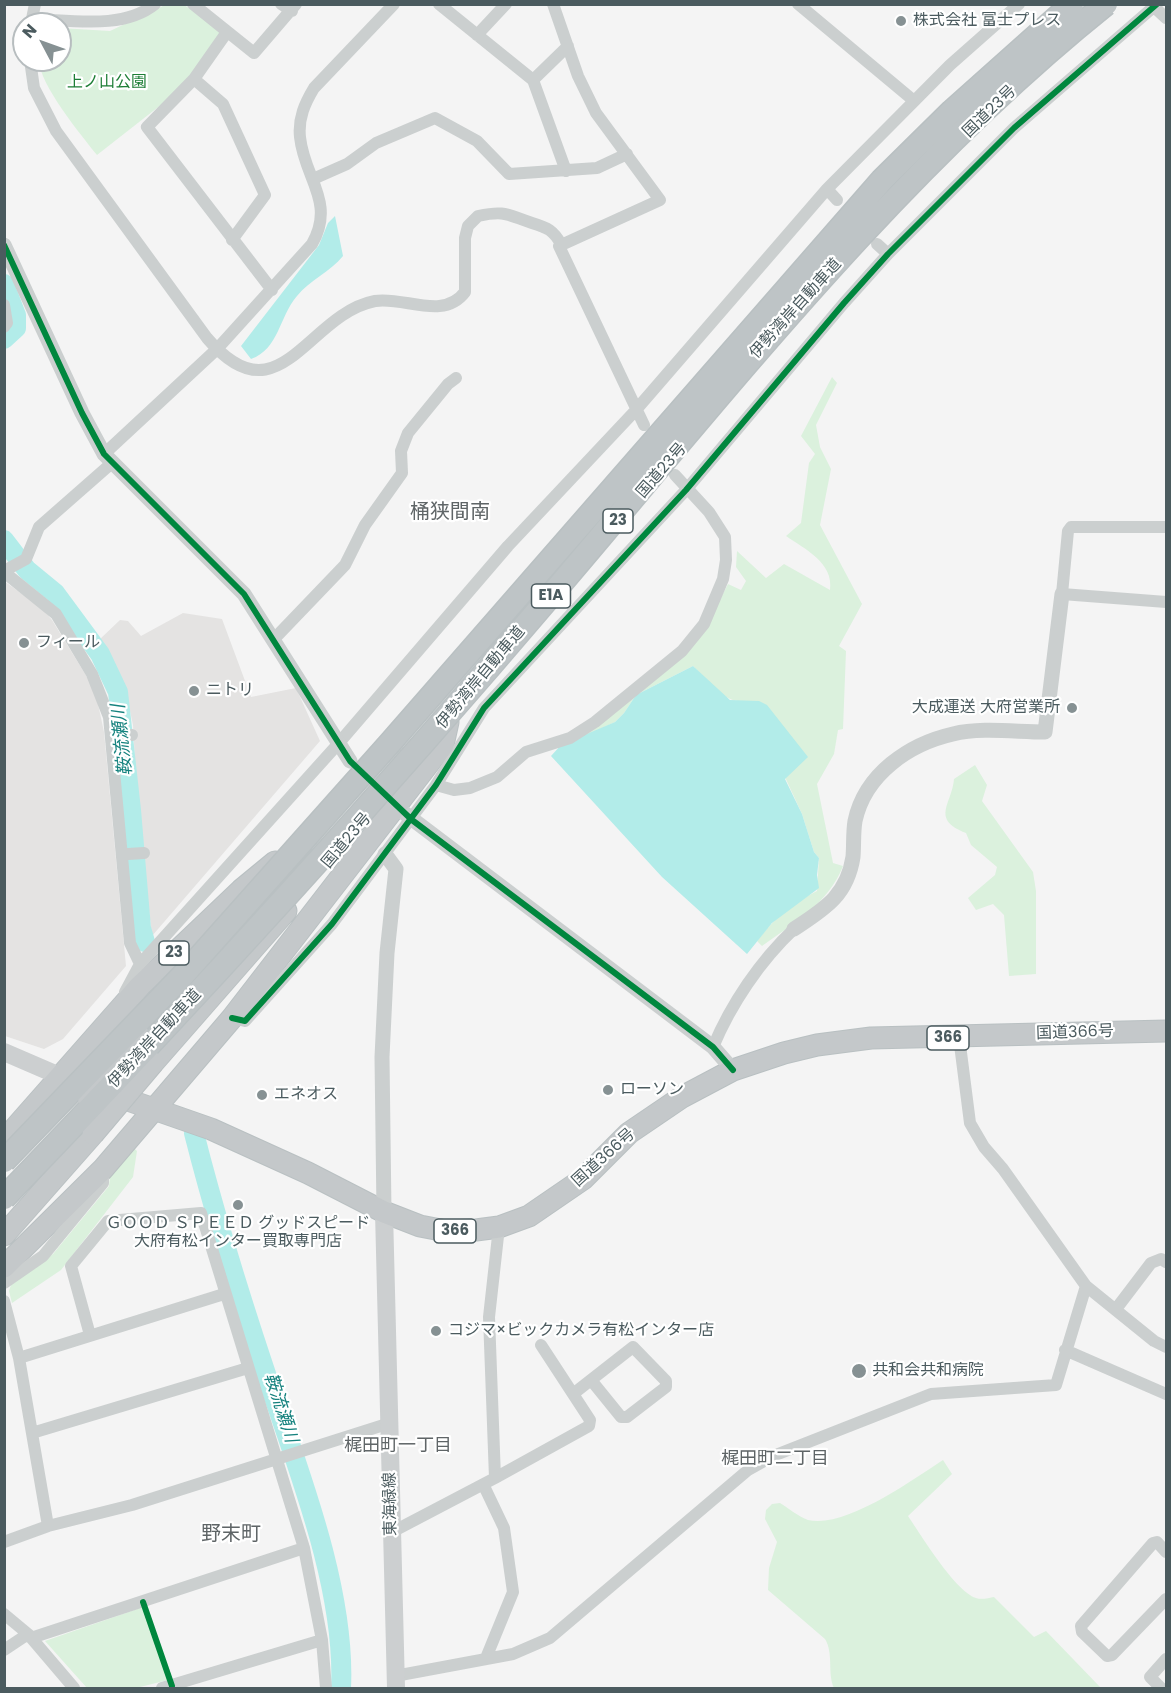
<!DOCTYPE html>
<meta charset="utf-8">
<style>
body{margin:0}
#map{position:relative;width:1171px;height:1693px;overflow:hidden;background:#f4f4f4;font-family:Poppins,sans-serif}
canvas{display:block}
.frame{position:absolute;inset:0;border:6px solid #4b5b5f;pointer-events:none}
.north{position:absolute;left:12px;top:12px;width:60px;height:60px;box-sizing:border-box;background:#fff;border:2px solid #b7bdbf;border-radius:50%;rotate:311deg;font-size:16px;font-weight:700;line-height:24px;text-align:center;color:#4b5b5f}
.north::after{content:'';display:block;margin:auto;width:21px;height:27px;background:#869193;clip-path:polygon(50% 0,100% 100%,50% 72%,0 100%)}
</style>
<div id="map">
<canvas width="1171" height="1693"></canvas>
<div class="frame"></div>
<div class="north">N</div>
</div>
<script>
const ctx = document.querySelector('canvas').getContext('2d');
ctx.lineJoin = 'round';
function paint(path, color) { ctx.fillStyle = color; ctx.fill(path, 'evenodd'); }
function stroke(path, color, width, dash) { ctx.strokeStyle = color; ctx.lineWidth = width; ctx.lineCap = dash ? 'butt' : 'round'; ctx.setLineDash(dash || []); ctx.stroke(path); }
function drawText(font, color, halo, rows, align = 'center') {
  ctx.font = font + ' Poppins,"Noto Sans JP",sans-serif'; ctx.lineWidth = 4.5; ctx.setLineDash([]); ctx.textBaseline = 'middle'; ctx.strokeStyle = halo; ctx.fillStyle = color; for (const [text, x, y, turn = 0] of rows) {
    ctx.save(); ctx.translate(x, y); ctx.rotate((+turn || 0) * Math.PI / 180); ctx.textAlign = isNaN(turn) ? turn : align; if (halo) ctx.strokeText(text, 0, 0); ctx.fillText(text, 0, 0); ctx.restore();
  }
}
paint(new Path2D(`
 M4 581 42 608 52 620 95 690 104 732 126 966 63 1039 44 1049 5 1036Z
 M183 613 222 619 251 697 296 688 320 741 152 936 138 817 133 725 125 688 113 661 99 640 120 620 128 621 141 636Z`), '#e4e3e2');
paint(new Path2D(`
 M165 5H184L227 32 194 79 97 155C81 135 39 84 39 60H60V28L110 31Z
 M832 377 837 383 816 425 820 447 831 469 820 525 862 604 839 646 846 651 843 729 838 730 834 754 817 784 833 863 843 866C828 904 794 923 762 946L757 941C772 920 794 902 817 891L819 858 814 852 802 814 750 701C724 705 710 684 693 666L636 695 624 713 615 722 583 737 709 621 728 584 741 590 746 581 736 567 737 551 766 578 784 564 830 590C834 563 805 549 786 536L801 523 809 463 815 454 801 436Z
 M975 765 987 785 982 801 1033 872 1036 891V974L1009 976 1004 915 993 904 976 910 968 898 995 875 997 867 971 845 966 833C930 819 952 804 954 779Z
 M132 1146 137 1151 133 1177 61 1270 12 1303 9 1291 11 1285 53 1254 109 1186 111 1168Z
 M943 1460 952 1474 908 1516C921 1535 955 1591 976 1598 981 1600 989 1598 994 1597L1034 1637 1046 1631 1101 1688H834C827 1673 834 1654 825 1639L768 1590 769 1568 777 1542 765 1519 766 1510 772 1504 780 1503C788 1508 799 1517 808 1520 845 1529 912 1480 943 1460Z
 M143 1607 168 1680 136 1688H87L45 1641Z`), '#dbf1dd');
paint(new Path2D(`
 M335 216 343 256C330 272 310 280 297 296 279 317 279 349 251 359L241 346 319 245 328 223Z
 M693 666 730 700 759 701 767 705 808 757 785 779 802 814 814 852 819 858 817 875 819 888 772 923 747 954 662 877 551 756 561 745 615 722 624 713 636 695Z`), '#b2ece9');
stroke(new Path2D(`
 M4 284 16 315V328L4 339
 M4 540 27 570 55 593 100 654 118 692 131 810 141 928 145 942
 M194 1133C214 1212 238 1290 264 1368 296 1464 346 1587 341 1688`), '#b2ece9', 20);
const trunk = new Path2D(`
 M153 1063 286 911
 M62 1077 211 1129 308 1173 384 1212 420 1226 446 1231 476 1230 499 1227 529 1216 583 1179 629 1133 682 1097 733 1070 784 1053 817 1045 871 1038 1166 1031
 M4 1150 14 1129 140 986 241 890 275 862
 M4 1235 93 1134
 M4 1267 103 1169 232 1018 443 745 448 722`);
stroke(trunk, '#b9c0c2', 23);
stroke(new Path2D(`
 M193 4 254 53 296 4
 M281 4 292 11
 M439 4 533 80 566 171
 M553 4 578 76 596 113 660 200 559 246 644 425
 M798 4 913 100
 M1151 4 1166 18
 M32 19C71 20 123 30 155 4
 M31 24 35 4
 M227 32 194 79 147 127 272 290
 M477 35 506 4
 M30 60 34 88 56 131 207 338C279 423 307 314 375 301 404 296 443 321 465 292V238L468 226 478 216C506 210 507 215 532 223 548 228 553 230 561 244
 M194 79 223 104 265 195 232 240
 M533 80 568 46
 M313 179 347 164 376 143 435 118 477 141 509 174 597 168 627 154
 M827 189 837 200
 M877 244 888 254
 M4 305 7 323 4 327
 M104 454 217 349 312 244C336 202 304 178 300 137 298 118 305 103 314 88L394 4
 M1166 527H1071L1068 531 1062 594 1166 602
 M4 571 26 559 39 527 113 462
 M4 572 56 614 92 674 109 717 130 943 140 964
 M275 638 345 565 365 525 402 473 401 451 408 433 448 384 456 378
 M116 736 132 735
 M436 785 454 790 470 788 497 777 526 752 570 738 595 722 682 651 704 624 723 579 726 560 725 537 709 512 675 475
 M128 854 144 853
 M125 992 140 964 338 744 508 546 635 411 827 189 950 65 1019 4
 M232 1018 245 1021 332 924 436 785 484 708 686 490 844 303 888 254 1014 128 1157 4
 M959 1037 970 1123 984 1147 1003 1169 1086 1286 1154 1341 1166 1347
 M713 1047C731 1004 760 961 794 929
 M4 1283 43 1256 103 1183V1173
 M4 1301 19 1358 48 1526
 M1116 1309 1151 1263 1161 1259 1166 1262
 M90 1335 71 1266 108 1221 201 1213 304 1548 322 1640 326 1688
 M1065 1350 1166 1394
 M19 1358 224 1294
 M573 1394 633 1347 666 1381V1387L627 1417H621L591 1380
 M32 1433 248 1368
 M495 1478 589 1426 590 1420 541 1345
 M484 1486 504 1528 513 1592 486 1658
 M392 1532 495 1478 489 1317 499 1227
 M4 1542 48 1526 132 1505 390 1423
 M1166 1552 1157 1542 1153 1543 1081 1626 1082 1632 1107 1656 1112 1655 1166 1599
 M4 1614 28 1634 74 1688
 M31 1638 304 1548
 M4 1650 28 1634
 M395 1676 513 1654 550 1638 748 1470 773 1456 931 1394 1056 1385 1086 1286
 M162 1688 322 1640
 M1161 1688 1150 1677 1166 1659`), '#cbcfcf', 12);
stroke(new Path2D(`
 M4 245 82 413 104 454 244 594 350 761
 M395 806 713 1047 733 1070
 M794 929C824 909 847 896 853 857 854 845 853 833 855 821 865 774 909 744 953 734 981 727 1016 732 1045 732L1062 594
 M384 1212 382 1057 387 953 396 869 385 854`), '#cbcfcf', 15);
stroke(new Path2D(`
 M4 1052 62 1077
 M384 1212 396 1688`), '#cccfd0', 18);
stroke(trunk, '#c4c8ca', 21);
const trunkBridge = new Path2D(`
 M88 1097 138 1034
 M93 1134 153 1063`);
const motorwayBridge = new Path2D(`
 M4 1161 185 973 390 743 882 180 952 111 1072 4
 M4 1198C193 1002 377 800 553 593 727 389 895 173 1106 4`);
stroke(trunkBridge, '#b9c0c2', 23, []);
stroke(motorwayBridge, '#b9c0c2', 25, []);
stroke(trunkBridge, '#c4c8ca', 21);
stroke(motorwayBridge, '#bec4c6', 22);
stroke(new Path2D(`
 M4 245 82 413 104 454 244 594 350 761 412 820 713 1047 733 1070
 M232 1018 245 1021 332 924 436 785 484 708 686 490 844 303 888 254 1014 128 1157 4
 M143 1602 172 1686`), '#00873e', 6);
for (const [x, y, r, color] of [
 [901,21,6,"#869193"],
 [24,643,6,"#869193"],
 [194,691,6,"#869193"],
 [1072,708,6,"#869193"],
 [608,1090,6,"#869193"],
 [262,1095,6,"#869193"],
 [238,1205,6,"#869193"],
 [436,1331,6,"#869193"],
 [859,1371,8,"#869193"]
]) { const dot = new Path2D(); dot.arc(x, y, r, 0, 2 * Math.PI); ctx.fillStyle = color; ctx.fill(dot); stroke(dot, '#fff', 2); }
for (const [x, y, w] of [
 [618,521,30],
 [551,596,39],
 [174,953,30],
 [948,1038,42],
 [455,1231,42]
]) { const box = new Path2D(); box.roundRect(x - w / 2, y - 12, w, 24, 4.5); ctx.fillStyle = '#fff'; ctx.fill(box); stroke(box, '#4b5b5f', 1.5); }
drawText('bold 15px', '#4b5b5f', null, [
 ["23",618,521],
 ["E1A",551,596],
 ["23",174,953],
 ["366",948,1038],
 ["366",455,1231]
]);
drawText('16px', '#4b5b5f', '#fff', [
 ["株式会社 富士プレス",913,21],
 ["フィール",36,643],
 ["ニトリ",206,691],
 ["大成運送 大府営業所",1060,708,"right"],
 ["ローソン",620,1090],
 ["エネオス",274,1095],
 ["ＧＯＯＤ ＳＰＥＥＤ グッドスピード",238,1224,"center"],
 ["大府有松インター買取専門店",238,1242,"center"],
 ["コジマ×ビックカメラ有松インター店",448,1331],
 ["共和会共和病院",872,1371]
], 'left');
drawText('16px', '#1e7e36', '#fff', [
 ["上ノ山公園",107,83]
]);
drawText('16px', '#4b5b5f', '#fff', [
 ["国道23号",990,112,-44],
 ["伊勢湾岸自動車道",796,309,-48],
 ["国道23号",662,471,-49],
 ["伊勢湾岸自動車道",481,678,-50],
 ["国道23号",347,841,-50],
 ["国道366号",1075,1033,-2],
 ["伊勢湾岸自動車道",155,1039,-47],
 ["国道366号",604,1158,-42],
 ["東海緑線",391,1504,-91]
]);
drawText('italic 18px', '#15827e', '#fff', [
 ["鞍流瀬川",123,740,-96],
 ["鞍流瀬川",280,1408,72]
]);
drawText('18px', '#5f6567', '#fff', [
 ["梶田町一丁目",398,1446],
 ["梶田町二丁目",775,1459]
]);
drawText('20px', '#5f6567', '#fff', [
 ["桶狭間南",450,513],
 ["野末町",231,1535]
]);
</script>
